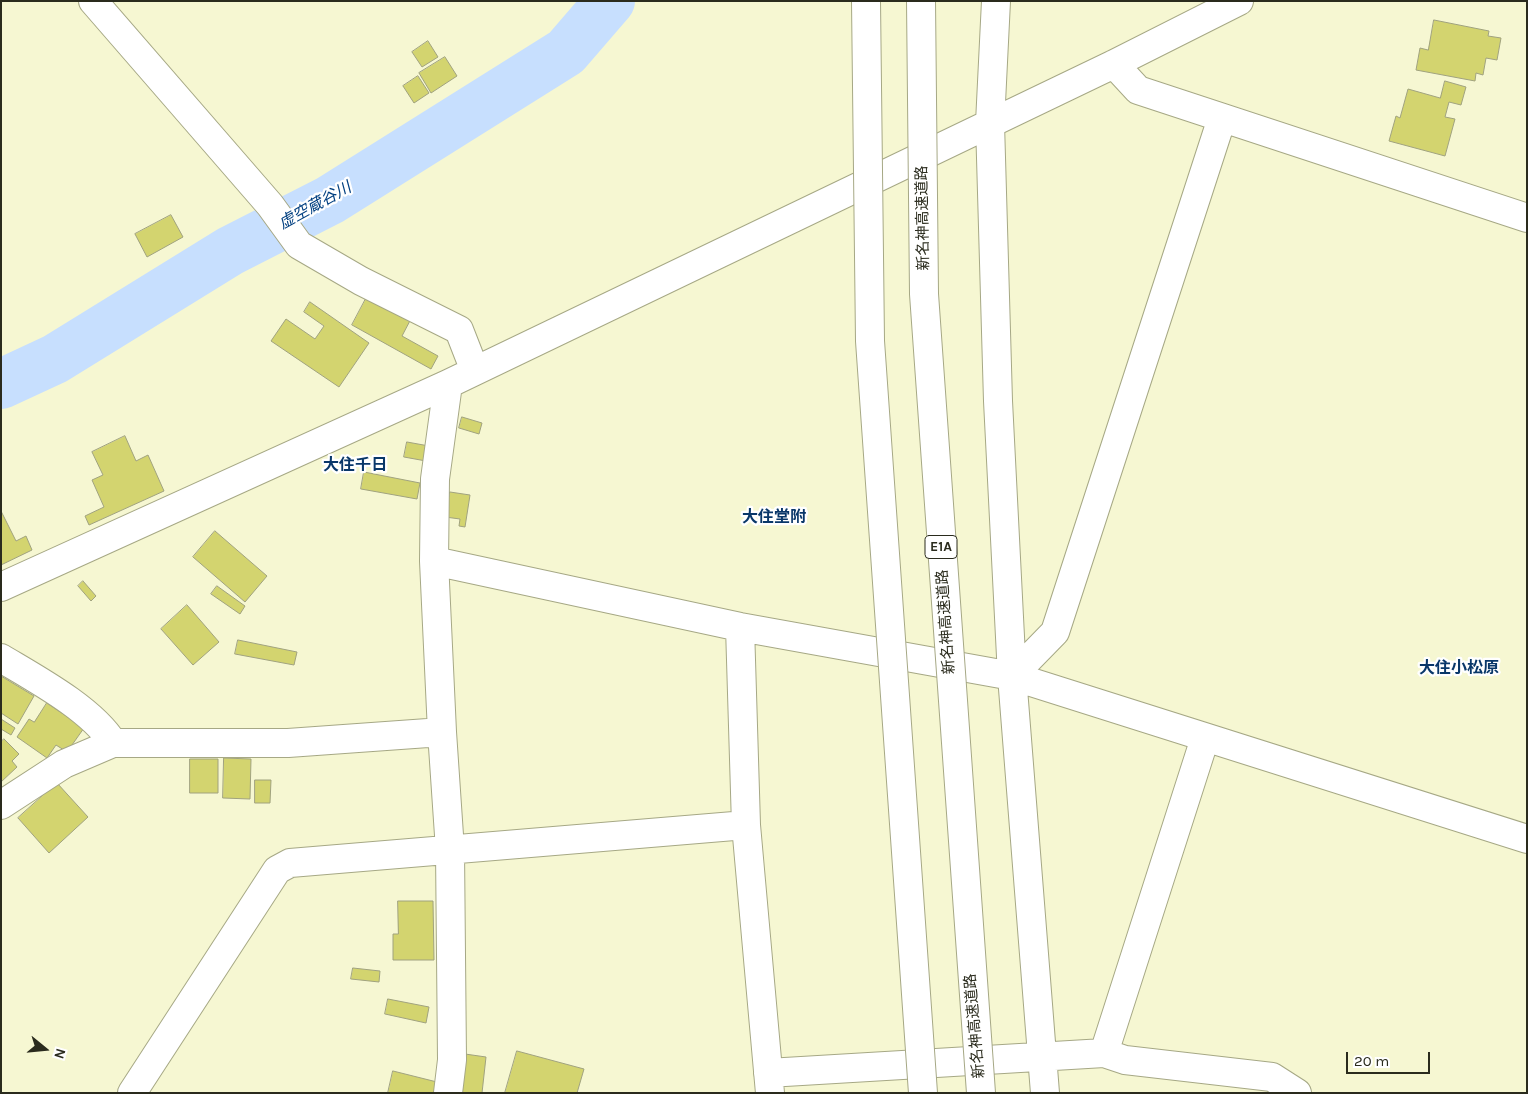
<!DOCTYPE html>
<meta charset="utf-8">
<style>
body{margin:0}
#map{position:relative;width:1528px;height:1094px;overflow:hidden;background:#f6f7d2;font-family:Karla,sans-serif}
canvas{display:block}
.frame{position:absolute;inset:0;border:2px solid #2a2b1d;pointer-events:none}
.north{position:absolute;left:20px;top:1024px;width:50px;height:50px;-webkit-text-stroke:4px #fff;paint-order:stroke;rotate:107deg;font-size:14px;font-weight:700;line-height:20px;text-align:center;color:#2a2b1d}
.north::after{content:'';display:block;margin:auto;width:18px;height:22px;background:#2a2b1d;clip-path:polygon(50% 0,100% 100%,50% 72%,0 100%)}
.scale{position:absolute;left:1346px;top:1052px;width:84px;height:22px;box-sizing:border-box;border:2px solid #2a2b1d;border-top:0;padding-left:6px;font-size:15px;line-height:18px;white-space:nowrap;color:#2a2b1d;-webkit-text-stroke:4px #fff;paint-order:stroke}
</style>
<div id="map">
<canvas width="1528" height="1094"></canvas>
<div class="frame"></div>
<div class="north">N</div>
<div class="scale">20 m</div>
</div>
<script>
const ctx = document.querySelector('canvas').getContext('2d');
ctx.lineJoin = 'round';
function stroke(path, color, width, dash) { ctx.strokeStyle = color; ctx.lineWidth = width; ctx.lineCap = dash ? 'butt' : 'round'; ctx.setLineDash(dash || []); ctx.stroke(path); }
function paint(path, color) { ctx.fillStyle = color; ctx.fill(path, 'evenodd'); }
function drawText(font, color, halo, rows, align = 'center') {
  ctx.font = font + ' Karla,"Noto Sans JP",sans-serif'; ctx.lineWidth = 4.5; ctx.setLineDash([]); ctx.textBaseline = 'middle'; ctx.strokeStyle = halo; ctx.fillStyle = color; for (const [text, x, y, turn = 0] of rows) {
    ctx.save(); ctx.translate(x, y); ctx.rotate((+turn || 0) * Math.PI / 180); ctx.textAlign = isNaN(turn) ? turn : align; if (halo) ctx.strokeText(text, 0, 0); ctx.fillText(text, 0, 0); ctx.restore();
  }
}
stroke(new Path2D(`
 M1 384 55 359 230 251 330 200 566 52 610 1`), '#c7dffe', 50);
const building = new Path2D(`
 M1434 20 1489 31 1488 36 1501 38 1497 60 1486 58 1483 75 1476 73 1475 81 1416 70 1420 48 1428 50Z
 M428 41 438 57 422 67 412 52Z
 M445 57 457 76 431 93 419 73Z
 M418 76 429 93 414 103 403 86Z
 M1445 81 1466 87 1461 105 1449 102 1445 117 1455 119 1445 156 1389 141 1396 116 1400 118 1408 89 1440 98Z
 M171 215 183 237 147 257 135 234Z
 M370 291 413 315 402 336 438 356 431 369 352 325Z
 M310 302 369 343 339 387 271 341 286 319 315 339 324 326 304 312Z
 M462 417 482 423 479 434 459 428Z
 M125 436 136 461 148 455 164 491 89 525 85 516 104 507 92 480 103 475 92 452Z
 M407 442 429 446 426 461 404 457Z
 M364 472 420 483 417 499 361 489Z
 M450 492 470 495 465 527 459 526 460 519 445 517Z
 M1 511 16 541 26 536 32 550 1 565Z
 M215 531 267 576 245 602 193 557Z
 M83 581 96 596 91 601 78 586Z
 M217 586 245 606 240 614 211 594Z
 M187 605 219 642 193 665 161 629Z
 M238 640 297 652 294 665 235 654Z
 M1 676 34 696 18 724 1 713Z
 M47 703 84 728 67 752 56 745 47 758 17 737 29 719 34 722Z
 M1 719 15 728 11 735 1 729Z
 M4 739 19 754 12 761 17 767 1 782V742Z
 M224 758 251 759 250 799 223 798Z
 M190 759H218V793H190Z
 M255 780H271L270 803H255Z
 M57 783 88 817 49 853 18 818Z
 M398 901H433L434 960H393V934H398Z
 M353 968 380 971 379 982 351 979Z
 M388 999 429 1007 426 1023 385 1014Z
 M517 1051 584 1069 577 1093H505Z
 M465 1054 486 1057 482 1093H461Z
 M393 1071 437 1082 434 1093H388Z`);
paint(building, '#d3d46f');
stroke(building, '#a0a27f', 1);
const minor = new Path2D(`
 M93 1 270 205 299 245 361 281 459 330 475 371
 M996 1 990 123 998 401 1012 676 1045 1093
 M1114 64 1138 90 1527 218
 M448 384 435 479 434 561 442 732 450 850 452 1060 448 1093
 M434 561 740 627 1012 676 1527 839
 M1 587 448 384 1114 64 1239 1
 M740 627 746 825
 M1 658C36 679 92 709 113 743
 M1012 676 1055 632 1222 118
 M1205 738 1104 1053 1125 1060 1272 1077 1297 1093
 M1 805 64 764 113 743H288L442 732
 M768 1073 1104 1053
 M132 1093 277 870 290 863 746 825 770 1093`);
stroke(minor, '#a6a885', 30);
stroke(minor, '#fff', 28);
const highwayBridge = new Path2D(`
 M866 1 870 341 923 1093
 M921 1 924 294 981 1093`);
stroke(highwayBridge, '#a6a885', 30, []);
stroke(highwayBridge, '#fff', 28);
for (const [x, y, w] of [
 [941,547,32]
]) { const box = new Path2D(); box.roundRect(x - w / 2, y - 11.5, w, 23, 4); ctx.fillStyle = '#fff'; ctx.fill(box); stroke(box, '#2a2b1d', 1); }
drawText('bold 14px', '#2a2b1d', null, [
 ["E1A",941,547]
]);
drawText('15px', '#2a2b1d', '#fff', [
 ["新名神高速道路",923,218,-91],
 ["新名神高速道路",946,622,-94],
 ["新名神高速道路",975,1026,-95]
]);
drawText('italic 16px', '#003f80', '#fff', [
 ["虚空蔵谷川",315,206,-29]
]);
drawText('bold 16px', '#093769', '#fff', [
 ["大住千日",355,465],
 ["大住堂附",774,517],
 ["大住小松原",1459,668]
]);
</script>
